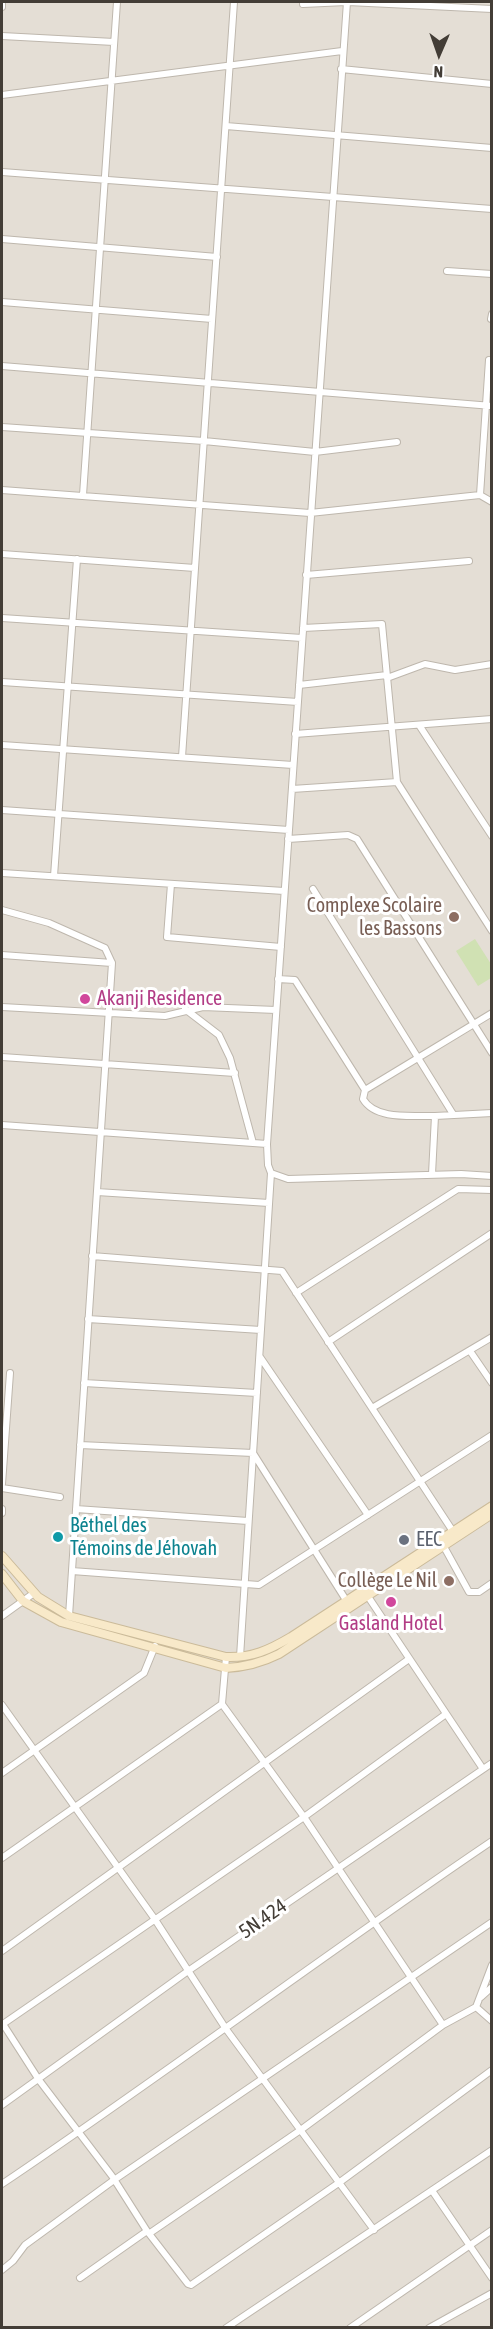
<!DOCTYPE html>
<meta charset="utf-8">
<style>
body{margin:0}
#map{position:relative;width:493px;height:2329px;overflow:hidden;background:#f1ede6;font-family:"Asap Condensed",sans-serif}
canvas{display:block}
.frame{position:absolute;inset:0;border:3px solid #433d36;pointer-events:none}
.north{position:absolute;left:409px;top:24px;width:60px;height:60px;-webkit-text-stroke:4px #fff;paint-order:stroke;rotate:182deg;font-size:16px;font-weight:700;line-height:24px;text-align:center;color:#433d36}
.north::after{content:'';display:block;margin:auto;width:21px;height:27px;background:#433d36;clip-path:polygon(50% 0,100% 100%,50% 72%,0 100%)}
</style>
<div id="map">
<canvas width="493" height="2329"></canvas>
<div class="frame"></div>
<div class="north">N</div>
</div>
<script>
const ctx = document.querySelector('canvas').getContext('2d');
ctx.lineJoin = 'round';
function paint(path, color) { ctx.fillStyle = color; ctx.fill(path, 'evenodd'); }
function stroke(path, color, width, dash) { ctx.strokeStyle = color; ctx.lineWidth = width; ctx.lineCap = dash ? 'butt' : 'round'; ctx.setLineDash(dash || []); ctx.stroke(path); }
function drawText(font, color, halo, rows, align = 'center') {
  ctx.font = font + ' "Asap Condensed",sans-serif'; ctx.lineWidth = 6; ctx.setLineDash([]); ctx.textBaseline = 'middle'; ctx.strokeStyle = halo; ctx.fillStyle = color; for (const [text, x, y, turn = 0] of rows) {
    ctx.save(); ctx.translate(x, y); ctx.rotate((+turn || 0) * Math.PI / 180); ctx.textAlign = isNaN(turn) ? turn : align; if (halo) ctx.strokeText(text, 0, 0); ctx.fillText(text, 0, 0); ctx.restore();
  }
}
paint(new Path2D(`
 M2 2H491V2327H2Z`), '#e4ded5');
paint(new Path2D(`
 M475 939 491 964V978L478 986 456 951Z`), '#d0e1b3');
const street = new Path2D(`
 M348 2 492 9
 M303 4 346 2
 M2 7V2
 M2 36 114 42
 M341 69 492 84
 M2 95 342 51
 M226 126 492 148
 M2 172 492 209
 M2 239 217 257
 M447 271 492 274
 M2 302 212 319
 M491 319 492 314
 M2 366 492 406
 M2 427 204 441 315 452 397 442
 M2 490 310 513 480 495 492 502
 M83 495 117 2
 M480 495 489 360
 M2 554 195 568
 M306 575 469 561
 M2 618 302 638
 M303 628 382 624 397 782 492 931
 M387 678 425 664 455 670 492 664
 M2 682 298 702
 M299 685 387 675
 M419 725 492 836
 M295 734 492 719
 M2 745 293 765
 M182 757 234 2
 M292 789 397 782
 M2 810 289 830
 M288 839 348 835 357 839 492 1053
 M2 873 284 891
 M54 876 77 559
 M171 884 167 937 281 947
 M313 889 453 1114
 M2 910 49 923 105 948 112 963 69 1616
 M2 955 112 963
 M278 979 295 980 365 1090 363 1099C376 1121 414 1115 435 1116
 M2 1007 165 1016 203 1007 276 1010
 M185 1009 219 1035 230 1058 253 1143
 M2 1057 235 1073
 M365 1090 492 1013
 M2 1125 267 1144
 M271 1173 288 1179 461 1174 492 1176
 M432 1174 435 1116 492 1113
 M97 1192 269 1203
 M92 1256 282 1271 454 1533
 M296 1293 458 1189 492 1190
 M88 1319 261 1330
 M328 1342 492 1233
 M470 1351 492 1383
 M260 1357 368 1515
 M84 1383 257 1393
 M372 1408 492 1337
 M80 1445 253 1453 346 1600
 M2 1484 10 1373
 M2 1488 60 1497
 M2 1509V1513
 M76 1509 248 1521
 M443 1545 469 1592H479L492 1583
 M72 1571 259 1585 492 1435
 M367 1595 483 1769
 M2 1616 34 1593
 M226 1657 222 1704 304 1817 443 2025
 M240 1657 271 1173 268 1165 267 1144 347 2
 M2 1705 154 1918 226 2029 374 2230
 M446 1714 304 1817 3 2024 39 2080 112 2176 147 2231 188 2284 191 2285 340 2182 492 2070
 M2 1773 144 1673 155 1646
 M2 1858 222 1704
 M2 1951 409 1659
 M481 1997 492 1987
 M476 2007 492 2021
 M2 2105 188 1971 492 1763
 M2 2184C167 2073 326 1953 492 1841
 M433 2192 492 2278
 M150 2233 302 2129 443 2025 476 2007 492 1965
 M2 2270 13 2261 25 2245 114 2180 492 1922
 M80 2278 147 2231
 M226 2328 492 2150
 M350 2328 492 2230
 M429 2328 492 2293`);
const secondary = new Path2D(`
 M2 1556 38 1597 69 1616 226 1657C252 1658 269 1650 291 1637L492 1506
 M2 1574 23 1601 61 1622 226 1668C246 1667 261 1663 279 1654L492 1514`);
stroke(street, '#beb7ad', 8);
stroke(secondary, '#cbbb9a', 10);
stroke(street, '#fff', 6);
stroke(secondary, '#f8e9c9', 8);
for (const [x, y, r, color] of [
 [454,917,6,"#8d6e63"],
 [85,999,6,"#d1479c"],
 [58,1537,6,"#0f9aa8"],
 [404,1540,6,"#6b7280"],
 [449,1581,6,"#8d6e63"],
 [391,1602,6,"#d1479c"]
]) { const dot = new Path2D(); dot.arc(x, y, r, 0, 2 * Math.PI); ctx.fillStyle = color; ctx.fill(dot); stroke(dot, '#fff', 2); }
drawText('20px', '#785e54', '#fff', [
 ["Complexe Scolaire",442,906],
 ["les Bassons",442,929],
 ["Collège Le Nil",437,1581]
], 'right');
drawText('20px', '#b23c85', '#fff', [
 ["Akanji Residence",97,999],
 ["Gasland Hotel",391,1624,"center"]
], 'left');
drawText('20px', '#0d838f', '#fff', [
 ["Béthel des",70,1526],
 ["Témoins de Jéhovah",70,1549]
], 'left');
drawText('20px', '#5b616d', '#fff', [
 ["EEC",416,1540]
], 'left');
drawText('20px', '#433d36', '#fff', [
 ["5N.424",263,1919,-35]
]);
</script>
